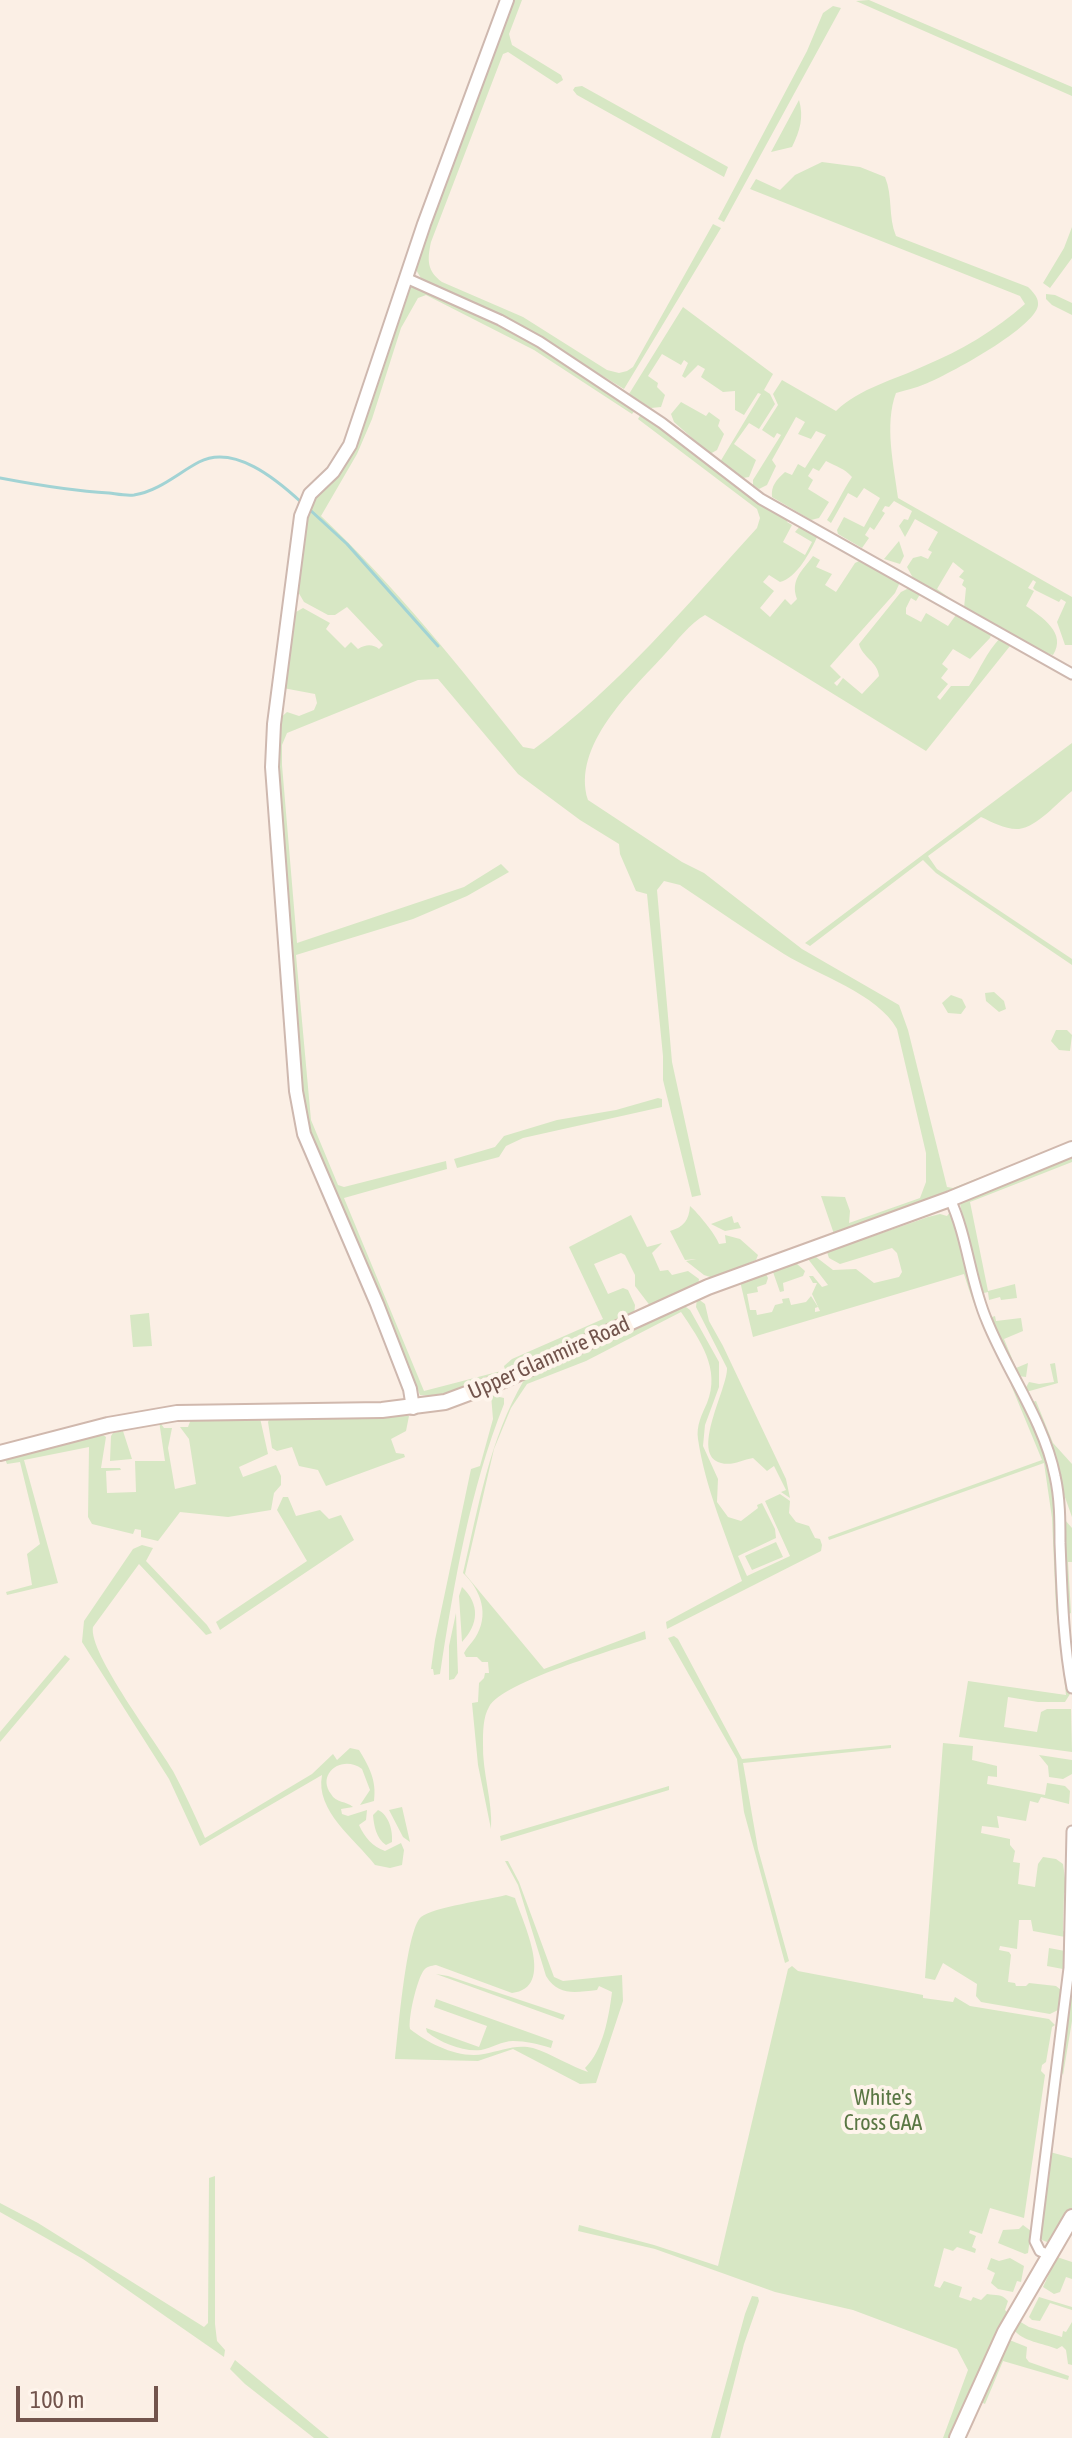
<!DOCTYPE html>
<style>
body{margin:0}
#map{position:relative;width:1072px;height:2438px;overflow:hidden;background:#fbefe5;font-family:"Asap Condensed",sans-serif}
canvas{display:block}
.scale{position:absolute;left:16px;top:2386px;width:142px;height:36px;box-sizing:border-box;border:4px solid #72544c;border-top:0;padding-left:10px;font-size:24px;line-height:28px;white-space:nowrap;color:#72544c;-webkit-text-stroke:6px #fef4eb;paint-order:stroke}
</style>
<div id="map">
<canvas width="1072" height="2438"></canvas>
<div class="scale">100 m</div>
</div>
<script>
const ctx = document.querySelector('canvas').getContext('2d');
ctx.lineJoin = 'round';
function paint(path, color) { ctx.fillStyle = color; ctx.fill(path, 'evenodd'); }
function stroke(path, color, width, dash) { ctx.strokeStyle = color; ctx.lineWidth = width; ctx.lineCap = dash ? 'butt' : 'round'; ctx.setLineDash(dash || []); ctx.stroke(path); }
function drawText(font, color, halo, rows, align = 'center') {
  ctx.font = font + ' "Asap Condensed",sans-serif'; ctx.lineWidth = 8; ctx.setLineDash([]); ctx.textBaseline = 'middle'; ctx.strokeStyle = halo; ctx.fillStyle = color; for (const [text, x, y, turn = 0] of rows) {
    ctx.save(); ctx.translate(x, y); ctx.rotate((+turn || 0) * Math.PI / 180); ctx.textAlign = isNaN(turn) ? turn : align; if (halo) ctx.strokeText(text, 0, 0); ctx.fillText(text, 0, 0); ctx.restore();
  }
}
paint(new Path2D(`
 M513 0H522L509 34 512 45 561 75 563 80 557 84 508 52 503 54 431 242C427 260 427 271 442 282L523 317 607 370 619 373 627 371 633 367 713 224 721 228 624 389 555 347 422 280 415 268Z
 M869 0 1072 87V96L856 1Z
 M833 6 841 8 724 222 718 219 807 51 823 13Z
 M582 86 728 167 724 177 577 95 573 90 575 87Z
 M799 100C804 117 800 131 792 147L771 152Z
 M822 162 860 167 885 177C893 196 888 217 896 236L1028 287C1032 291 1038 297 1038 303 1041 325 946 376 925 384 916 388 905 390 896 393 884 425 894 465 898 498L1072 597V645H1065L1057 622 1066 602 1061 599 1059 602 1035 590 1033 588 1036 582 1033 580 1028 588 1034 591 1026 606C1042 617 1067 633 1053 655L1036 650 964 608 966 588 962 585 964 580 959 577 964 571 953 562 937 589 955 602 913 578 907 567 913 558 921 556 928 559 932 552 928 550 938 532 915 519 905 537 899 526 904 519 908 520 912 511 894 501 889 507 885 506 882 511 885 513 874 530 870 527 865 535 869 538 862 548 838 534 837 530 844 517 864 527 880 498 864 488 857 498 848 493 831 523 827 520C836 506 842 492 852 477 844 468 837 467 826 461L819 471 813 468 808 476 813 480 808 489 829 502 819 518 811 520 772 497C771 486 776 480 785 472L792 475 798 464 805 468 826 435 816 431 811 439 798 434 805 422 796 417 772 460 776 466 767 485 759 489 753 485V480L781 435 777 433 774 438 762 430 778 405 773 394 782 380 836 411C860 388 894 380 924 366 960 351 996 330 1025 304L1020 296 750 189 756 179 780 190 795 175Z
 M1072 227V258L1050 288 1043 283 1064 248Z
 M409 284 499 324 538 346 636 409 632 414 534 350 426 295 418 298 401 328 372 419 357 454 321 516C396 587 459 666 523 747L534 749C618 687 687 605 757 528L760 518 757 509 638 419 641 414 762 505 789 519 787 522 792 525 783 542 805 555 812 542 795 532 801 525 818 535C811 551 797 578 780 582L769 575 763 582 774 591 760 608 770 617 785 599 791 605 797 599C790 580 802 571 813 556L820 560 816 567 832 574 825 585 836 592 855 563 863 559 901 580 895 593 830 666 841 677 834 683 837 686 843 678 862 694 879 676C878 662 862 657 859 644L901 592 913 586 922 591 916 601 911 598 906 608V614L921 622 926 613 948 626 958 612 992 632 990 638 970 659 953 649 942 664 948 669 941 678 948 684 937 697 940 700 951 686H969C981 668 985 654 1001 637L1072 677V680L1014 646H1010L926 751 705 615C690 623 677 641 665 654 632 690 571 746 588 800L682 862 704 873 802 949 899 1005 908 1030 947 1187 953 1188 1072 1141V1145L1031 1163 834 1234 821 1196 845 1197 850 1211 849 1223 920 1198 926 1182V1153L897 1029C878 994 818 975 784 954 749 932 715 908 680 885L664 881 657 890 672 1062 701 1195 692 1197 663 1080V1056L647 894 636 891 620 854 619 844 580 820 518 774 438 679 418 680 287 733 282 745V765L297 943 464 887 501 864 509 872 467 896 413 919 296 955 311 1120 338 1185 344 1187 446 1161 447 1169 344 1198 424 1391 505 1370 504 1366 512 1359 603 1319 569 1247 631 1215 647 1247 662 1243 652 1253 660 1271 668 1270 672 1275 688 1271 699 1279 698 1286 651 1307 635 1286V1275L625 1255 621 1253 594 1264 608 1294 623 1288 628 1290 635 1305 634 1316 467 1387 434 1396 420 1395 305 1123 276 758 278 720 287 712 299 716 314 710 317 703 315 694 283 688 296 612 303 608 330 623 326 629 345 648 351 642 358 649C366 644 373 644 379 649L383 645 347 607 335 615H328L304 602 297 590 300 535 313 495 339 475 355 445Z
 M1046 294 1055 295 1072 303V315L1052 305 1046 299Z
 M683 307 773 374 764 390 770 394 775 404 759 429 749 423 734 444 756 460 749 477 743 478 720 462 761 394 758 393 744 415 735 410V391L723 392 701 377 705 369 698 365 685 378 682 376 688 363 684 360 681 365 662 354 648 376 658 383 657 387 665 395 661 407 651 408 629 394Z
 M681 402 706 416 709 412 720 420 718 426 724 434 717 450 710 454 674 422 671 414Z
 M899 541 904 556 900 564 884 559Z
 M1072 743V791C1058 802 1037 827 1019 829 1006 830 992 822 981 817L928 856 937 869 1072 959V965L936 873 923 860 810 946 805 943Z
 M994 992 1004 1001 1006 1009 999 1012 986 1001 985 993Z
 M951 995 962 999 966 1007 961 1014 948 1013 942 1003Z
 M1056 1030H1067L1072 1035 1070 1051 1059 1050 1051 1041Z
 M658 1098 662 1099V1107L523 1138 506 1146 499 1157 457 1168 454 1159 495 1147 504 1136 557 1120 616 1110Z
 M1072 1154V1162L970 1202 988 1291 1015 1284 1017 1298 1001 1300 1000 1297 989 1300 988 1292 984 1293 978 1289 960 1204 962 1201Z
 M690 1206C698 1213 716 1235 719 1244L726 1243 725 1235 740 1239 758 1255 756 1260 713 1278 704 1275 686 1261 696 1259 685 1260 670 1231C684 1227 689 1220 690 1206Z
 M950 1212 955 1220 975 1300 1010 1377 1008 1378C990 1344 975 1310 964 1274L753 1337 740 1281 766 1274 768 1278 766 1284 757 1287 758 1292 747 1294 750 1310H756L757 1315 772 1312 775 1305 783 1303 782 1299 789 1298 791 1305 806 1302 811 1296 818 1307 815 1308V1312L820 1311 812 1294 817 1283H813L809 1276H813L822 1287 828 1285 808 1259 816 1257 833 1270 856 1269 874 1283 899 1277 902 1272 897 1253 892 1248 840 1264 829 1258 827 1252 928 1217 940 1214 947 1216Z
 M732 1216 734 1223 738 1222 741 1228 725 1231 711 1224Z
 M796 1263 805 1271 803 1276 783 1283 784 1291 780 1292 773 1272Z
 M697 1298 705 1304 709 1321 723 1346 786 1479 790 1498 781 1492 786 1490 774 1466 767 1471 753 1458C742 1460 732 1466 721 1463 689 1455 728 1388 727 1368L696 1307Z
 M682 1304 690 1310 719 1362V1387L705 1425 703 1446 718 1479 717 1502 728 1517 741 1521 758 1508 757 1505 762 1503 775 1529 776 1538 738 1556 747 1576 790 1556 765 1501 780 1494 790 1501 789 1513 796 1522 809 1526 815 1538 820 1539 822 1545 821 1551 667 1629 666 1622 742 1581C726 1535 705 1487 698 1439 696 1426 702 1414 707 1403 721 1369 700 1340 681 1312L586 1361 527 1384 511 1408 494 1449 465 1574 544 1669 645 1631 646 1639C615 1650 503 1681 489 1707 483 1717 483 1732 483 1743 482 1772 493 1802 491 1829L478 1765 472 1703 478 1702 479 1683 484 1678 485 1673H489L488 1662H482L477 1657H466L464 1653C467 1647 471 1644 475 1638 490 1615 481 1590 463 1573 479 1505 489 1440 524 1380Z
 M149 1313 152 1346 133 1347 130 1315Z
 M995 1316 996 1321 1021 1318 1023 1331 1004 1339 1016 1368 1028 1363 1026 1377 1018 1376 989 1318Z
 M1055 1363 1058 1383 1026 1392 1025 1389 1029 1382 1039 1384 1054 1382 1050 1364Z
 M1013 1384 1040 1440 1053 1486 1062 1638 1070 1694 1065 1702H1038L1008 1697 1004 1727 1037 1732 1041 1712 1047 1709H1071L1072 1752 959 1737 968 1681 1066 1695 1056 1608 1052 1518 1044 1463 829 1540 828 1537 1042 1460 1011 1385Z
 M491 1395 504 1398V1404C470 1489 454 1583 440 1674L434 1675 433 1669H431L435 1640 471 1469 480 1466 493 1419Z
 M1036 1401 1053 1443 1072 1464V1517L1031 1402Z
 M409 1416 406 1431 391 1439 396 1453 404 1454 405 1457 326 1486 318 1470 299 1466 292 1447 277 1451 272 1448 268 1422 270 1418Z
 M260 1418 268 1454 239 1467 243 1477 276 1465 281 1476V1485L274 1493 271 1510 228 1517 180 1512 158 1541 141 1537V1530L135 1529 133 1534 92 1524 88 1517 89 1447 24 1460 58 1583 7 1595 6 1592 32 1585 27 1554 40 1544 20 1462 7 1464 5 1459 11 1456 103 1435 106 1437 101 1468H120L121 1470 106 1471 107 1493 136 1492 135 1461H165L159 1421 164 1428H172L168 1448 175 1489 196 1484 189 1439 180 1427H188L191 1419Z
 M123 1431 132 1459 110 1461 111 1436 113 1433Z
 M283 1497H288L296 1516 320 1510 329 1519 341 1515 354 1540 220 1630 216 1622 307 1561 277 1510Z
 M1065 1520 1072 1528V1562H1068L1071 1613 1068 1614 1062 1521Z
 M776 1542 783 1557 752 1570 745 1556Z
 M142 1545 153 1548 146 1561 207 1625 212 1633 206 1635 139 1564 93 1627C88 1653 158 1744 173 1771 185 1793 195 1816 205 1838L312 1774 333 1754 337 1760 350 1748 359 1750C369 1766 377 1781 374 1801L360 1805 370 1790 362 1769C342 1754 316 1774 331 1794 336 1803 346 1801 353 1807L341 1809 342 1814 348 1816 367 1810 366 1820 359 1825C365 1838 372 1846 385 1851L401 1843 404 1850 402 1865 390 1868 375 1865C355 1839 315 1811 322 1775L200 1846 169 1779 82 1642 84 1621 133 1549Z
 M462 1587C480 1604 479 1624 462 1642L459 1596Z
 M456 1613 458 1673 454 1679 449 1680V1646Z
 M674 1636 678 1639 742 1759 891 1745V1748L743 1763 758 1849 789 1961 785 1963 744 1812 737 1759 668 1638Z
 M65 1655 70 1659 0 1742V1732Z
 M943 1743 973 1746 972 1760 997 1766V1777L988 1776 987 1784 1045 1795 1047 1783 1065 1786 1070 1791 1069 1804 1041 1797 1038 1803 1030 1801 1026 1821 997 1816 999 1828 982 1826 981 1833 1010 1839V1845L1015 1851 1013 1862 1020 1863 1018 1884 1035 1887 1038 1864 1043 1857 1056 1859 1063 1864 1067 1892 1064 1893 1063 1931 1066 1932 1065 1937 1033 1931 1031 1920H1019L1017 1949 1000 1946 999 1950 1009 1952 1011 1955 1008 1982 1015 1983 1016 1986H1026L1029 1983 1056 1986 1061 1990 1058 2010 1050 2014 981 2002 976 1996 977 1984 943 1963 935 1980 925 1978Z
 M1039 1755 1072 1760V1774L1063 1779 1049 1777 1048 1766Z
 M669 1786V1790L501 1841 500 1836Z
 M402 1807 410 1842 403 1837 389 1810Z
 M378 1810C389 1815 393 1831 392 1842L386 1845C376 1838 374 1826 373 1815Z
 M505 1861H508L519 1882 554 1977 563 1981 622 1975 623 2001 596 2083 580 2084 513 2049 478 2061 395 2059C398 2035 406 1930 421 1917 433 1907 488 1900 506 1895L515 1898C523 1923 556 1988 512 1993L436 1965C431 1966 427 1966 424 1970 417 1979 408 2018 410 2029 429 2044 459 2059 484 2054 501 2051 515 2044 533 2048 552 2054 572 2067 588 2072L585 2068C603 2051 609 2016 612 1992L599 1986 597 1990C576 1992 559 1997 546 1976L518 1885Z
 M1049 1948 1065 1951 1063 1969 1047 1966Z
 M792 1966 798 1971 923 1995V1998L953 2002 955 1997 970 2006 1049 2019 1055 2025 1052 2027 1046 2062 1042 2065 1041 2071 1045 2075 1024 2218 990 2208 982 2234 970 2230 969 2233 976 2236 972 2247 976 2249 975 2253 957 2247 953 2251 944 2248 934 2286 940 2288 944 2281 962 2287 959 2297 971 2301 973 2297 981 2300 987 2294C996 2296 1001 2293 1008 2301L1005 2310 1010 2315 953 2438H943L968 2370 957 2349 853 2310 775 2292 655 2249 578 2231 579 2225 654 2245 718 2266 788 1969Z
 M436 1974 448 1976 565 2015 563 2020Z
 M1072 1975V2021L1063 2075 1060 2068Z
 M436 1999 553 2041 551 2048C538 2044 526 2041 513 2041 502 2041 492 2048 481 2050 463 2052 441 2043 427 2032L426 2028 479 2047 487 2026 434 2007Z
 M1050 2152 1072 2158V2208L1051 2240 1047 2242 1042 2240 1039 2236Z
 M215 2176V2324L217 2341 225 2350 224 2357 83 2259 0 2212V2203L38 2223 204 2327 208 2323 209 2178Z
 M1023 2225 1031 2231 1028 2253 1025 2254 998 2243 1003 2230 1019 2229Z
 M1057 2257 1072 2262V2279L1066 2277 1060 2292 1054 2294 1043 2287Z
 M991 2258 999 2261 1010 2258 1024 2266 1021 2282 1017 2281 1013 2292 998 2289 991 2283 995 2273 987 2269Z
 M752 2296 758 2297 759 2301 744 2344 720 2438H711L745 2314Z
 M1039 2297 1072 2307V2310L1050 2303 1040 2321 1032 2320 1029 2317Z
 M1019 2321 1029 2327 1062 2337 1063 2331 1066 2332 1072 2322V2365L1068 2364 1066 2350 1062 2346 1057 2349C1043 2343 1023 2342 1013 2329Z
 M1007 2339 1027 2347 1026 2358 1029 2362 1069 2376 1068 2380 1003 2361 985 2404 979 2401Z
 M235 2360 329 2438H314L245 2384 230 2369Z`), '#d7e7c4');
stroke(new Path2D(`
 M0 478C37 485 72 491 109 493 117 494 126 496 134 495 159 491 178 473 199 462 234 444 276 479 301 502
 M309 509 347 544 438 646`), '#a2d3d4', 3);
const minor = new Path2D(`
 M406 278 500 320 540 342 662 423 761 499 1072 674
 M950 1199C968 1238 970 1282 987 1321 1008 1373 1044 1421 1055 1476 1060 1498 1060 1521 1060 1543 1062 1591 1063 1641 1072 1688
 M1049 2255 1040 2251 1035 2241 1069 1968 1072 1831`);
const tertiary = new Path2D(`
 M413 1408 410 1389 377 1304 304 1134 296 1091 272 767 274 724 301 516 310 494 333 472 350 445 424 224 507 0`);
const secondary = new Path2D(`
 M0 1453 108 1425 177 1413 382 1410 445 1402 504 1380 708 1287 950 1199 1072 1149
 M957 2438 1005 2332 1072 2217`);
stroke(minor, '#ceb8af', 13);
stroke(tertiary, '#ceb8af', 16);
stroke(secondary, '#d0b8ad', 18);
stroke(minor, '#fff', 9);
stroke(tertiary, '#fff', 12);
stroke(secondary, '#fff', 14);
drawText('22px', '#72544c', '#fef4eb', [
 ["Upper Glanmire Road",549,1358,-24]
]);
drawText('22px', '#5a7744', '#fef4eb', [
 ["White's",883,2098],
 ["Cross GAA",883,2123]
]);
</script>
